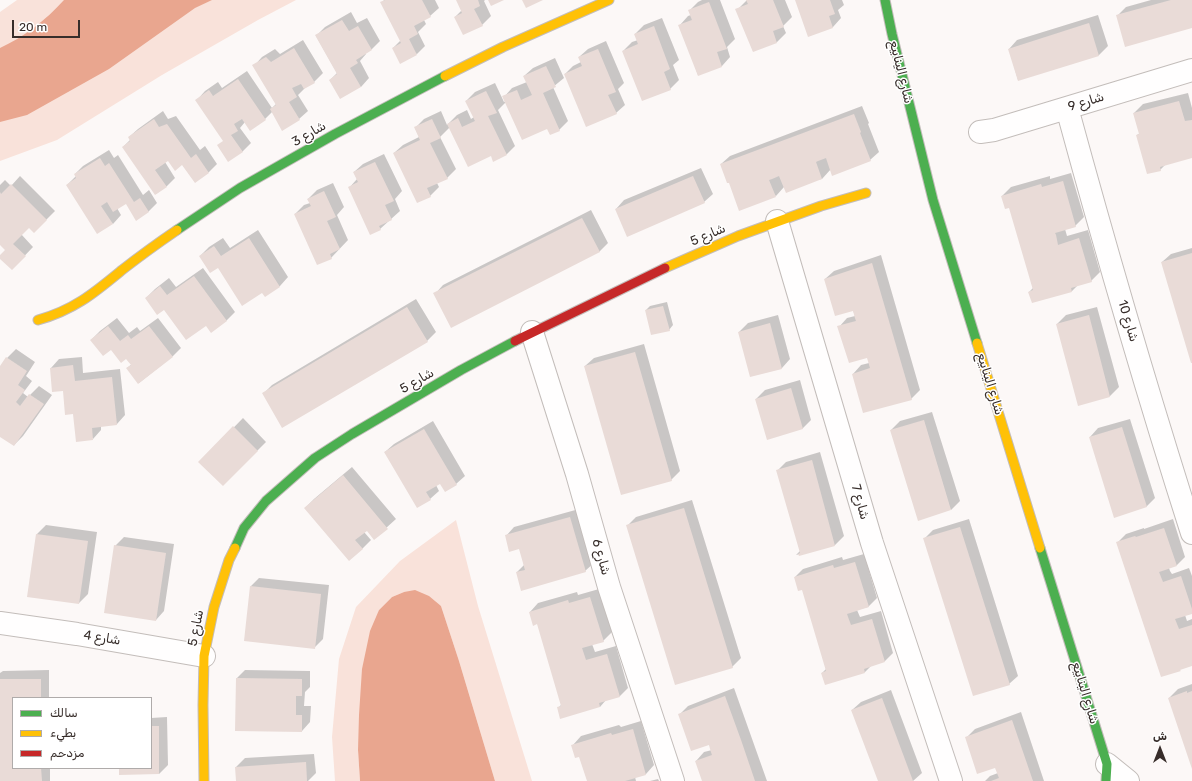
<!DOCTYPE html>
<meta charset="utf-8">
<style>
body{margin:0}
#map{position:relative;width:1192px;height:781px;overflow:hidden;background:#fcf8f7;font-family:Rubik,"Noto Naskh Arabic",sans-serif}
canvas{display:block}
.legend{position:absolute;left:12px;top:697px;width:140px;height:72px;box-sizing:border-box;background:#fff;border:1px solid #afabaa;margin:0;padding:5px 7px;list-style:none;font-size:12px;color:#372d2a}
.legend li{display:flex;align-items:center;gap:8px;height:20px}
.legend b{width:20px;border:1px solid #afabaa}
.north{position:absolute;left:1140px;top:729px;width:40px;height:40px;-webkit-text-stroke:3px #fff;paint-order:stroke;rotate:0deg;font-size:11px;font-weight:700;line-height:16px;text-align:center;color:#372d2a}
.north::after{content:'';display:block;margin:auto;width:14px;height:18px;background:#372d2a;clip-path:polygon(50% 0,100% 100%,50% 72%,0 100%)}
.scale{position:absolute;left:12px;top:20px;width:68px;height:18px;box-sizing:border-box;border:2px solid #372d2a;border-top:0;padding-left:5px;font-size:12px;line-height:14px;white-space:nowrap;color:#372d2a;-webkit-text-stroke:3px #fff;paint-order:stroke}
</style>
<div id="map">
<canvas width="1192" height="781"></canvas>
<ul class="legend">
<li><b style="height:5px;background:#4caf50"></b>سالك</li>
<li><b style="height:5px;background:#ffc107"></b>بطيء</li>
<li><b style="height:5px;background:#c62828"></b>مزدحم</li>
</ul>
<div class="north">ش</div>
<div class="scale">20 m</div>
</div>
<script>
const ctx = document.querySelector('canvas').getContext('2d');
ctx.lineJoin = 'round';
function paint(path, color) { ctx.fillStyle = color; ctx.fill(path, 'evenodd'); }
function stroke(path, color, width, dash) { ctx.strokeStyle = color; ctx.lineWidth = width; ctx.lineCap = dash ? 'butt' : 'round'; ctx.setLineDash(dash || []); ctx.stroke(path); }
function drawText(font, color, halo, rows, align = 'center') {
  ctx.font = font + ' Rubik,"Noto Naskh Arabic",sans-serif'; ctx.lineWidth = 3; ctx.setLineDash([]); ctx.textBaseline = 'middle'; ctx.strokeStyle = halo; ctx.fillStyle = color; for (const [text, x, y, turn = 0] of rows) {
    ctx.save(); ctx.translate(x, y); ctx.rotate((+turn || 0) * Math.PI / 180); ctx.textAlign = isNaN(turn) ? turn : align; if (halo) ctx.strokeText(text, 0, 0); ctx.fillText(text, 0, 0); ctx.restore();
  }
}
paint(new Path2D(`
 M17 0H296L258 20 162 75 57 140 0 161V12Z
 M456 520 478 606 532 781H495L459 661 441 606 404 592 392 597 379 610 358 750 360 781H335L332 737 339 659 356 607 400 561Z`), '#f9e2da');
paint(new Path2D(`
 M64 0H212L195 8 109 69 27 115 0 122V48C24 37 46 20 64 0Z
 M415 590 429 596 441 606 459 661 495 781H360L358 750 359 715 362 669 370 631 379 610 392 597 404 592Z`), '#e9a68f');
paint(new Path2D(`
 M384 0H435L439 8 430 16 424 20 426 24 418 32 425 46 417 54 393 48 401 40 382 3Z
 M457 0H485L484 1 491 16 482 25 455 17 462 10Z
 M702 0H720L735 39 727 47 730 57 722 66 698 75 680 25 688 16 691 15 690 10 698 2Z
 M747 0H785L792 17 783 26 786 33 777 42 753 51 737 10Z
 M796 0H842L844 5 838 10 841 18 833 27 808 35Z
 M1151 0H1192V27L1117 16 1126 7Z
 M351 12 357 23 367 18 380 41 372 49 366 53V54L360 61 369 78 361 87 330 80 337 73 316 36 325 27Z
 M1098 15 1108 46 1099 55 1018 80 1009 49 1017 40Z
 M662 18 679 60 673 65 679 80 670 89 623 51 632 42 638 40 635 34 644 25Z
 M303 40 323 73 314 82 305 88 298 95 308 111 299 119 272 112 265 119 245 122 240 128 251 143 242 152 224 140 197 100 205 91 218 82 222 88 247 71 272 108 276 104 254 66 262 57 275 49 280 54Z
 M606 41 624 83 618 89 625 105 616 113 565 74 573 66 581 62 579 57 588 49Z
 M555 58 564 78 553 87 568 121 559 130 548 128 506 102 498 110 515 146 507 154 494 160 491 154 450 127 440 137 456 169 447 178 437 183 439 187 430 196 394 153 403 145 419 137 415 128 424 119 441 111 447 125 457 115 467 110 471 119 474 117 466 101 475 92 495 83 504 102 506 101 504 97 512 88 527 82 524 76 533 68Z
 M1188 93 1192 108V157L1166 164 1160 170 1137 135 1140 133 1134 113 1143 104Z
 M862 106 869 123 868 124 879 152 870 160 831 169 822 179 784 187 776 196 721 164 730 156Z
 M163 111 168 119 176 116 200 150 205 146 217 164 209 172 195 182 182 164 168 159 165 162 175 178 167 186 156 194 123 147 131 139 129 137 138 129Z
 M109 150 114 158 118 155 143 195 149 190 157 203 148 212 126 203 117 208 121 215 113 224 67 185 76 176 75 174 83 166Z
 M384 154 402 191 395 199 400 211 380 229 349 188 357 179 354 172 363 164Z
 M701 168 713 194 704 202 616 209 624 200Z
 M1071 173 1084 217 1075 226 1065 229 1067 236 1088 230 1100 272 1091 281 1078 285 1072 291 1029 292 1033 288 1010 207 1002 196 1011 187 1050 176V179Z
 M20 176 55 211 34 232 29 227 21 234 33 247 12 269 0 257 7 250 0 244V185L5 180 11 186Z
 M333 183 344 207 337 215 348 240 331 258 295 214 304 205 310 203 308 199 317 190Z
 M591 210 608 243 599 252 435 294 443 285Z
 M258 230 288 277 280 286 265 295 262 291 200 256 209 247 223 238 230 248Z
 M1192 248V362L1162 262 1171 254Z
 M881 255 920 390 911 399 853 374 861 365 869 363 868 357 839 327 847 318 855 316 853 310 825 279 834 271Z
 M203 268 235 312 226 321 206 324 164 308 146 298 155 289 169 278 176 287Z
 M416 299 436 332 427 341 263 394 272 385Z
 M667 302 673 325 669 330 646 310 650 306Z
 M1097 307 1119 387 1110 396 1079 404 1057 324 1066 315Z
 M778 315 790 359 782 368 751 376 739 332 748 323Z
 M117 318 129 333 137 327 140 331 158 318 181 348 173 356 139 383 127 368 132 364 126 358 111 349 91 340 100 331Z
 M644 344 680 471 671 480 585 366 594 358Z
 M16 349 35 362 26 376 32 381 23 393 28 397 39 386 52 395 23 436 14 445 0 435V368L7 358Z
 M82 357 83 373 120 369 125 415 117 424 101 426V430L93 439 74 413 64 390 51 368 59 359Z
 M800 380 811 420 802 429 756 399 765 390Z
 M932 412 960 501 951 510 891 430 900 421Z
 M243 418 266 442 223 485 200 462Z
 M1130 419 1155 498 1146 507 1090 437 1098 428Z
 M433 421 465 476 456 484 440 482 436 485 439 491 430 499 385 452 394 444Z
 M820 452 844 536 835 545 796 555 800 551 778 470 786 462Z
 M352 467 396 519 375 538 367 529 364 532 371 540 362 549 305 508 314 499Z
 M692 500 741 658 732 667 627 526 636 517Z
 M579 509 594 563 585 571 517 572 524 565 520 548 506 536 514 527Z
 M969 519 1018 676 1009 684 925 538 933 530Z
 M1173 519 1185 557 1177 565 1169 568 1170 571 1172 574 1189 568 1192 576V612L1185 615 1187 621 1192 619V665L1117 543 1126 534 1144 528V529Z
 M46 525 97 532 88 594 79 603 28 596 37 534Z
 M124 537 174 544 164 611 156 620 115 546Z
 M864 554 877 598 868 607 857 610 860 617 881 611 893 653 885 661 871 666 865 672 822 673 826 669 803 588 795 577 803 569 842 557 843 560Z
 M259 578 329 585 323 639 314 648 250 587Z
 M599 589 612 632 603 641 592 644 595 652 616 646 628 688 620 696 606 700 600 707 558 708 562 704 538 623 530 612 538 603 577 592 578 595Z
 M49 670V698H13V768H50V781H0V673L3 671Z
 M245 670 310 671V687L305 692 304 706H311L310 722 302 731 237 678Z
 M1192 684V765L1169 698 1178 689Z
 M734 688 767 781H703L696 761 704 752 712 750 709 744 679 715 688 706Z
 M891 690 922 773 913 781H879L852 710 861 702Z
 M1021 712 1044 781H985L990 776 998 773 996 767 966 738 975 729Z
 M167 717 168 765 159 774H120V768H151V718Z
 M641 721 654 765 646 774 635 777 636 781H588L580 756 573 745 581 736 619 725 621 727Z
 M314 754 316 773 308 781H237L236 767 245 758Z
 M658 779 659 781H650Z`), '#0003');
paint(new Path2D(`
 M385 0H422L431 17 414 26 418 34 409 39 417 55 400 64 392 48 401 43 380 2Z
 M456 0H478L480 6 474 9 483 26 463 35 454 17 462 13Z
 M488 0H504L491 6Z
 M522 0H543L526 8Z
 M746 0H773L784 27 773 31 777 43 753 52 735 9 748 4Z
 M795 0H830L835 14 829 16 833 28 808 37Z
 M1171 0H1192V28L1125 47 1116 15Z
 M709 2 727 49 717 52 722 67 698 76 678 25 692 20 688 10Z
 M342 20 349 31 358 26 372 50 356 60 358 63 350 68 361 87 340 99 329 80 337 74 315 35Z
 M1089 23 1099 56 1018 81 1008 49Z
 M654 26 670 69 664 72 671 90 642 101 622 51 638 44 634 34Z
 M294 48 315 83 304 89 301 84 292 88 297 97 289 102 300 120 282 131 270 109 276 105 252 65 266 57 271 62Z
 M598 49 616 92 608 95 617 114 586 127 564 74 582 66 578 57Z
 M546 66 556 87 543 93 560 131 550 135 547 129 522 140 502 96 517 90 521 100 532 95 523 76Z
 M238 79 266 120 250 131 242 119 234 124 238 131 231 135 243 152 228 162 217 145 223 141 195 100 209 90 213 96Z
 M486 91 497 113 488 116 507 155 493 162 491 156 468 167 447 124 458 118 462 127 475 121 465 101Z
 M1179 101 1185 121 1192 120V158L1160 167 1161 171 1147 174 1136 135 1139 134 1133 113Z
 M854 114 861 132 860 133 871 161 832 176 826 158 818 161 816 162 822 179 786 193 779 176 772 179 769 180 776 197 739 211 729 183H727L720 164Z
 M154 119 159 127 167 124 191 158 196 154 209 173 195 183 182 165 175 171 168 161 155 170 167 187 155 195 122 147 130 141 128 137Z
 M432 119 441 138 430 143 448 179 427 188 431 197 417 203 393 153 420 140 414 127Z
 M100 158 105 166 109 163 134 202 140 198 149 212 136 221 126 204 113 212 107 202 101 206 113 224 97 234 66 185 76 178 74 174Z
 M375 162 394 201 385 205 392 220 379 226 381 230 370 235 348 187 358 182 353 172Z
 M693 176 705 203 627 237 615 209Z
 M1063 181 1076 227 1055 233 1056 235 1058 245 1079 238 1092 282 1071 288 1072 292 1032 303 1028 292 1033 290 1009 208 1005 209 1001 196 1041 184 1042 187Z
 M11 184 47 220 34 233 29 228 13 244 26 256 12 270 0 259V255L5 250 0 245V192L1 194Z
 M324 191 336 217 327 221 340 249 330 254 332 259 317 265 294 214 311 206 307 199Z
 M582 218 600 252 451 328 433 293Z
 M249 238 280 287 265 297 262 293 242 306 218 268 210 273 199 256 214 246 221 256Z
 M1192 253V363H1191L1161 262Z
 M872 263 912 400 863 413 852 374 870 368 867 358 849 363 837 326 856 321 855 318 853 311 835 316 824 279Z
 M194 276 227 321 211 333 206 326 186 340 164 310 157 315 145 298 160 286 167 295Z
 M663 306 670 331 651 335 645 310Z
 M407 307 428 342 282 428 262 393Z
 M1089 315 1110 397 1078 406 1056 324Z
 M770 323 782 369 750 377 738 332Z
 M108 326 120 341 128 335 131 339 149 326 173 357 138 384 126 368 131 365 126 359 121 363 111 350 103 356 90 340Z
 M635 352 672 481 621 495 584 366Z
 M6 357 27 371 18 385 25 390 16 402 20 406 29 394 44 404 14 446 0 437V366Z
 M73 365 75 381 112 377 117 425 92 428 93 440 76 442 73 414 65 415 63 391 52 392 50 368Z
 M791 388 803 429 767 440 755 399Z
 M924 420 951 510 918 521 890 430Z
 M233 426 258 451 223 486 198 462Z
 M1122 427 1147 507 1114 518 1089 437Z
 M424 429 457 485 445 492 440 484 426 492 431 500 417 508 384 452Z
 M812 460 835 546 799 556 798 554 800 553 776 470Z
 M343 475 388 529 374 540 367 531 355 540 363 549 349 561 304 508Z
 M684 508 733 668 675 685 626 525Z
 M570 517 586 572 521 591 516 572 525 570 519 549 509 552 505 535Z
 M960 527 1010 685 973 696 923 538Z
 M1164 528 1177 566 1159 572 1163 582 1181 576 1192 609V614L1175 619 1179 629 1192 625V666L1180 670 1181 671 1161 677 1116 542 1135 536 1136 537Z
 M36 534 88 541 79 604 27 597Z
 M114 545 166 553 156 621 104 613Z
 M855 562 869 607 847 614 848 617 851 625 872 619 885 662 864 669 865 673 825 685 821 673 826 671 802 590 798 591 794 577 833 565 834 568Z
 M250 586 321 594 315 649 244 641Z
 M590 597 604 642 582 648 586 660 607 654 620 697 599 703 600 707 560 719 557 707 561 706 537 624 533 626 529 612 568 600 569 603Z
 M236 678 302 679V696H296V715H302V732L235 731Z
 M0 679H41V698H13V768H41L42 781H0Z
 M1187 691V693L1192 691V769L1168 698Z
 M725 696 741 740 755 781H702L695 761 712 755 710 749 709 745 691 751 678 714Z
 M882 698 913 781H878L851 710Z
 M1012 720 1033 781H991L999 778 995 768 977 774 965 737Z
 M151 726H159V774L119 775V768H151Z
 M633 729 646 775 625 781H587L579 757 575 758 571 745 611 733 612 735Z
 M306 762 307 781H236L235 767Z`), '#e9dbd7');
const street = new Path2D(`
 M1067 108C1106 251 1147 392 1192 533
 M980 132 994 130 1192 70
 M777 221 872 543 951 781
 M532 332 577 474 609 587 673 781
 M0 623 77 634 204 656
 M1107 764 1128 781`);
const fast = new Path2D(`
 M885 0 892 34 933 200 977 343
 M177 230 240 188 335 134 445 76
 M235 548 244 528 266 501 315 458 352 434 461 370 515 341
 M1040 548 1107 764 1106 781`);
const slow = new Path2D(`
 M445 76 503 47 609 0
 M665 268 738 236 821 206 866 193
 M38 320C74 310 94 293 122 270 140 256 158 243 177 230
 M977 343 1040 548
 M204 781 203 705 204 656 214 607 229 560 235 548`);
const jam = new Path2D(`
 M515 341 665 268`);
stroke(street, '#c3bdba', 24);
stroke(fast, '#c3bdba', 11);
stroke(slow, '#c3bdba', 11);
stroke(jam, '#c3bdba', 11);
stroke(street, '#fffefe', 22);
stroke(fast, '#4caf50', 9);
stroke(slow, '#ffc107', 9);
stroke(jam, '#c62828', 9);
drawText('13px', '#372d2a', '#fff', [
 ["شارع الينابيع",901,72,76],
 ["شارع 9",1086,102,-17],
 ["شارع 3",309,134,-30],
 ["شارع 5",708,235,-23],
 ["شارع 10",1128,321,73],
 ["شارع 5",417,381,-30],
 ["شارع الينابيع",990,384,73],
 ["شارع 7",860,502,74],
 ["شارع 6",601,557,74],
 ["شارع 5",196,628,-79],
 ["شارع 4",102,638,9],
 ["شارع الينابيع",1085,693,73]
]);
</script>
